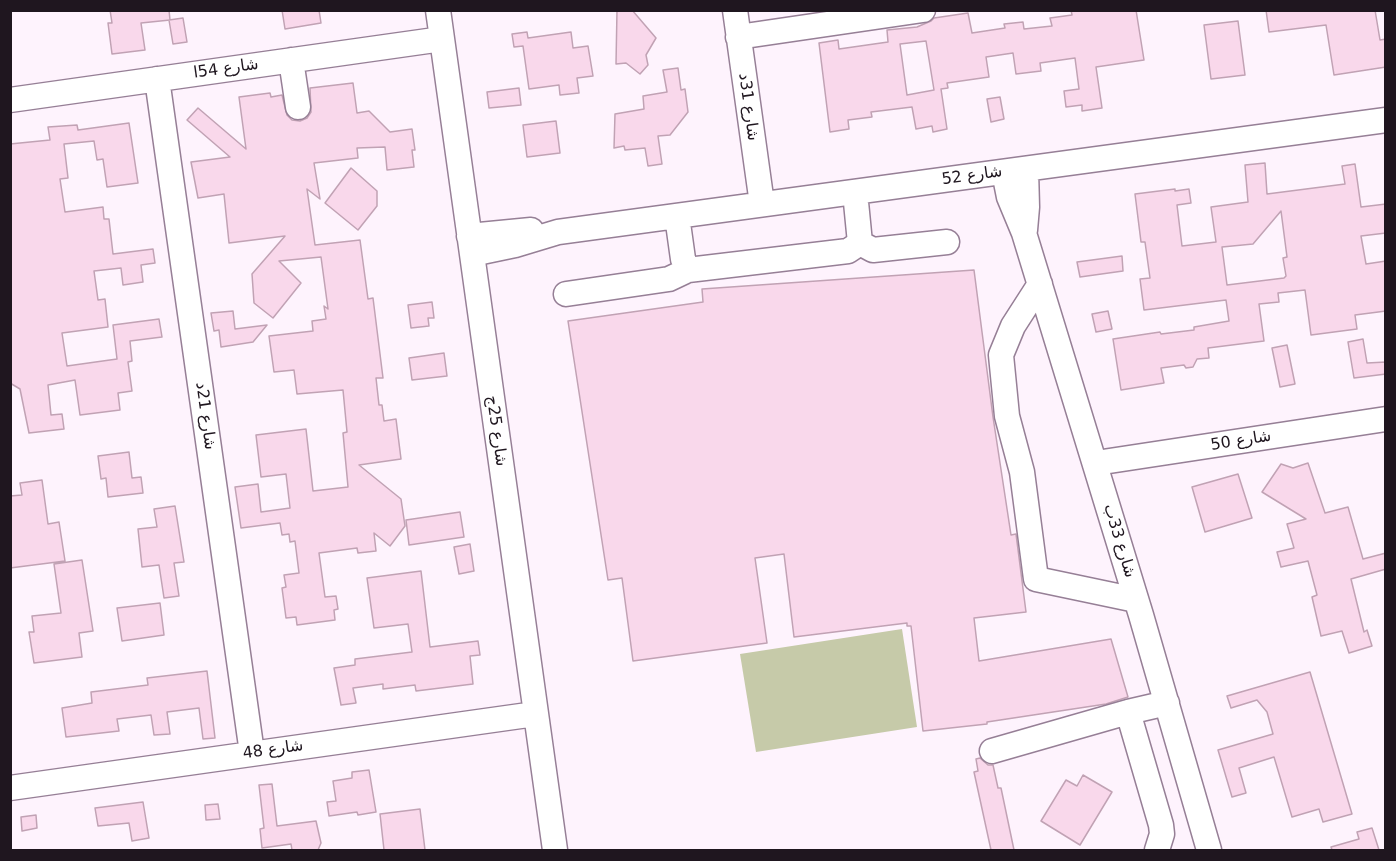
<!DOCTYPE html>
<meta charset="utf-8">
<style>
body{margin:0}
#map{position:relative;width:1396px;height:861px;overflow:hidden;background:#fef3fd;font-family:"DejaVu Sans",sans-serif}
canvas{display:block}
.frame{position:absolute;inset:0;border:12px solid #1f161f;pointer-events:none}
</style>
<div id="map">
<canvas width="1396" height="861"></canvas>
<div class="frame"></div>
</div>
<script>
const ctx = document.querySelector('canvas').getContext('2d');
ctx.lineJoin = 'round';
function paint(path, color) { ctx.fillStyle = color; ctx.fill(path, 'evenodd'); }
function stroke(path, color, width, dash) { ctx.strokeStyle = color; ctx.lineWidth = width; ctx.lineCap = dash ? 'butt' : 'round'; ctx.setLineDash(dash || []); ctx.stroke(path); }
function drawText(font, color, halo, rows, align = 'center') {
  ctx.font = font + ' "DejaVu Sans",Cairo,sans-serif'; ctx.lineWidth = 5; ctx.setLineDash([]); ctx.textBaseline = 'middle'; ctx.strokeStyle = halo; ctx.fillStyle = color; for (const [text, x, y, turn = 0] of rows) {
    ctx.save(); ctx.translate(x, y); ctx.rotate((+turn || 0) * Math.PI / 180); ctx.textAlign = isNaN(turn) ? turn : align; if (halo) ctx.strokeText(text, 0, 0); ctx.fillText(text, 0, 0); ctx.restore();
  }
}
paint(new Path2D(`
 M902 629 917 727 756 752 740 654Z`), '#c6caa9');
const building = new Path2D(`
 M110 10H169L170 20 141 23 145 50 112 54 108 23H112Z
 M282 10H319L321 23 285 29Z
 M617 10H632L656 38 646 55 648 65 640 74 626 63 616 64Z
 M1071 10H1136L1144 60 1096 67 1102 108 1082 111V105L1066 107 1064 91 1079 89 1075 58 1040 63 1041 71 1016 74 1013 53 986 57 989 77 947 83 948 88 941 89 947 129 933 132 932 126 916 129 912 107 871 112 872 117 848 120 849 129 830 132 819 43 838 40 839 49 888 42 887 30 917 27 931 21 934 18 968 13 972 33 1005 28 1004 24 1023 22 1024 29 1052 26 1050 18 1072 15ZM926 41 934 90 907 95 900 44Z
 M1266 10H1375L1380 40 1386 39V67L1334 75 1326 25 1269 32Z
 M183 18 187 42 173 44 169 20Z
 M1238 21 1245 75 1211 79 1204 25Z
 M527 32 528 38 571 32 573 48 588 46 593 76 577 78 579 93 560 95 559 85 529 89 523 46 514 47 512 34Z
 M678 68 681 90 685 89 688 112 670 135 658 136 662 164 648 166 645 148 625 150 624 146 614 148 615 114 644 109 643 96 667 92 663 70Z
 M353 83 357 113 369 111 390 132 412 129 415 150H412L414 167 387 170 385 147 357 148 358 158 314 163 320 199 307 189 315 245 360 240 368 299 373 298 383 378H376L379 405H382L384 421 396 419 401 459 359 465 401 499 405 526 390 546 374 533 376 551 358 553 357 548 319 553 325 597 336 596 338 609 334 610 335 620 297 625 296 617 286 618 282 588 286 587 284 575 299 573 295 541 290 542 289 534 282 535 280 523 241 528 235 487 258 484 261 512 290 508 286 474 261 477 256 435 306 429 313 491 348 487 343 433 347 432 343 390 297 394 294 370 274 372 269 336 313 331 312 321 326 319 324 306 328 309 321 257 279 261 301 283 273 318 254 303 252 274 285 236 229 243 224 194 198 198 191 162 230 157 187 120 198 108 246 149 239 97 270 93 271 97 282 95 287 115 292 120 300 121 307 118 311 112 310 88Z
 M519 88 521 105 489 108 487 92Z
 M1000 97 1004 119 991 122 987 99Z
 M556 121 560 153 527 157 523 125Z
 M129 123 138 183 107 187 103 159 97 160 94 141 64 144 68 178 60 179 65 212 103 207 104 219H109L113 254 153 249 155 263 141 265 143 282 123 285 121 268 94 271 98 300 105 299 108 327 62 333 67 366 117 359 113 325 159 319 162 337 130 341 132 361 128 362 132 391 118 393 120 410 80 415 75 380 48 385 51 415 62 414 64 429 29 433 20 389 10 383V144L50 140 48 127 77 125 78 130Z
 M1265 163 1267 194 1345 184 1342 166 1355 164 1361 207 1386 204V233L1361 236 1366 264 1386 261V311L1355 315 1357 329 1311 335 1305 290 1278 293 1279 302 1259 304 1264 341 1208 348 1209 358 1197 359 1193 367 1186 368 1184 365 1161 368 1164 383 1121 390 1113 339 1160 332 1161 334 1194 330V327L1229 321 1226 300 1144 310 1140 279 1150 278 1145 242H1141L1135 194 1175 189V191L1189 189 1191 203 1177 205 1182 246 1216 242 1211 207 1248 202 1245 165ZM1281 211 1287 257 1283 258 1286 276 1284 278 1227 285 1222 247 1253 244Z
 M351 168 377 191V206L358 230 325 203Z
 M1122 256 1123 271 1080 277 1077 262Z
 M974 270 993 417 1011 535 1016 534 1026 612 974 618 979 661 1111 639 1128 697 1106 704 987 722V724L923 731 911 626H907V623L794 637 784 554 755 558 767 643 633 661 622 578 608 580 568 321 703 302 702 289Z
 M432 302 434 318H428L429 326 411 328 408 305Z
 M233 311 235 329 267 325 253 342 221 347 219 330 214 331 211 313Z
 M1108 311 1112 329 1096 332 1092 314Z
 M1363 339 1367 363 1386 362V374L1354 378 1348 342Z
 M1287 345 1295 384 1280 387 1272 348Z
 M444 353 447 376 412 380 409 358Z
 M129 452 132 478 141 477 143 493 108 497 106 478 101 479 98 456Z
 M1308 463 1325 513 1348 507 1363 559 1386 553V569L1351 579 1364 632 1367 630 1372 646 1349 653 1342 631 1321 636 1312 597 1317 595 1308 561 1281 567 1277 552 1294 548 1287 524 1306 519 1262 492 1281 464 1293 468Z
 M1238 474 1252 518 1205 532 1192 487Z
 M42 480 48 524 59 522 65 561 10 568V496L22 495 20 483Z
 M175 506 184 562 174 563 179 596 164 598 159 565 142 567 138 529 157 527 154 509Z
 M460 512 464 537 409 545 406 520Z
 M470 544 474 571 459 574 454 547Z
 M82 560 93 631 79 633 82 657 34 663 29 632H34L32 616 61 613 54 564Z
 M421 571 430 647 478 641 480 655 470 656 473 684 416 691 415 685 383 689V684L353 688 356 703 341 705 334 668 355 665V659L412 652 408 624 374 628 367 578Z
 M160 603 164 635 122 641 117 608Z
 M207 671 215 738 203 739 199 708 167 712 170 734 154 735 151 715 117 719 119 731 66 737 62 708 92 703 91 692 148 685 147 678Z
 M1310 672 1352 814 1323 822 1319 809 1292 817 1274 757 1239 768 1246 793 1232 797 1218 750 1273 734 1267 712 1257 700 1231 708 1227 696Z
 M980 758 988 765H993L998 788H1001L1014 850H991L974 772 978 771 976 759Z
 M369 770 376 812 358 815 357 812 329 816 327 802 336 801 333 781 352 778V772Z
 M1083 775 1112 792 1080 845 1041 821 1066 780 1077 786Z
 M272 784 277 826 316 821 321 843 318 850H292L291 844 262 848 260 829 264 828 259 785Z
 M143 802 149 838 132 841 129 823 98 826 95 808Z
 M218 804 220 819 206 820 205 805Z
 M420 809 425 850H384L380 814Z
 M36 815 37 828 22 831 21 817Z
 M1372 828 1379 850H1332L1331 847 1359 839 1357 832Z`);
paint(building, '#f9d8eb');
stroke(building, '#c1a2b4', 1.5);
const minor = new Path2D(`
 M438 10 555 850
 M735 10 762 204
 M738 37 923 10
 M291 60 298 107
 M157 79 252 753
 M10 100 442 39
 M1004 172 1009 197 1024 233 1141 615 1209 850
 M677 216 683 259 688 270 848 251 860 243 855 192
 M1025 230 1027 207 1026 169
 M469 236 531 230
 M860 243 873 250 947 242
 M472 254 515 245 558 232 1386 120
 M1040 284 1013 326 1001 355 1007 416 1022 472 1036 579 1136 600
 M566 294 669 279 688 270
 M1096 463 1386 419
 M1128 712 1161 825 1162 834 1157 850
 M992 751 1128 712 1167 703
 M10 788 535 714`);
stroke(minor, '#967f96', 27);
stroke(minor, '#fff', 24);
drawText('16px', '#1f161f', '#fff', [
 ["شارع 54ا",226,69,-8],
 ["شارع 31د",748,107,82],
 ["شارع 52",972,176,-8],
 ["شارع 21د",205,416,82],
 ["شارع 25ج",496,431,82],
 ["شارع 50",1241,441,-9],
 ["شارع 33ب",1119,541,73],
 ["شارع 48",273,750,-8]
]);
</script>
